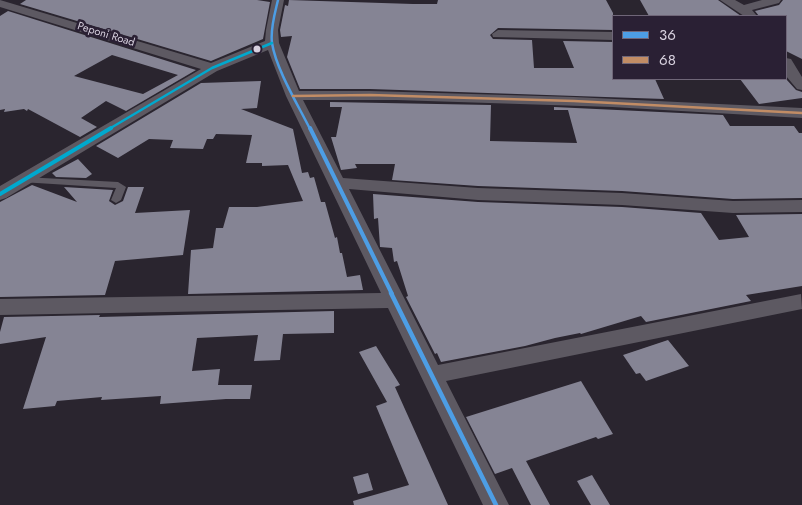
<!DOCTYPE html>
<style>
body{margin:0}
#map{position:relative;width:802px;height:505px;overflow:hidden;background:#2a252f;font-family:Jost,sans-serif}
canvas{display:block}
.legend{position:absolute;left:612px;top:15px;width:175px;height:65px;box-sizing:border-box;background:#2a2034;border:1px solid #6f6678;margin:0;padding:6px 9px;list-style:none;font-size:15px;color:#d7d0de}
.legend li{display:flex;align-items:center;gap:10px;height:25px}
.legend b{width:25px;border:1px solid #6f6678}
</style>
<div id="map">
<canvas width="802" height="505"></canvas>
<ul class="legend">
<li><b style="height:6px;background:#4d9ee5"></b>36</li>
<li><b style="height:6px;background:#c18c65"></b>68</li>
</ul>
</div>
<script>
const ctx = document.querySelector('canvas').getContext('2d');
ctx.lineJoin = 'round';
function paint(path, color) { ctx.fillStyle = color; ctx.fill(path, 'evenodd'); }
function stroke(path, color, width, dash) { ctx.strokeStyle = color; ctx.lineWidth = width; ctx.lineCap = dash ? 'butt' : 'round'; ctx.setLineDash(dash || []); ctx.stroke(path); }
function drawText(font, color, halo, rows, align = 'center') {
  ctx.font = font + ' Jost,sans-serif'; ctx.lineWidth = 5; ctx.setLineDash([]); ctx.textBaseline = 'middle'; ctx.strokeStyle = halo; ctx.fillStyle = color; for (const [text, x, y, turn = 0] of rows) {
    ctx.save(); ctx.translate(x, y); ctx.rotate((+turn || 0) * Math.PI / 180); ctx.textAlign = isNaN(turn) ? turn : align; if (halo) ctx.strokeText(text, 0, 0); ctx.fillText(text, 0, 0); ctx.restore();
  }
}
paint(new Path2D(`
 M26 0H257L270 2 263 39 211 61 20 4Z
 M289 0 413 4H437L438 0H606L613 13V30L498 28 490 35 493 39 532 40 534 68H574L563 41 613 42V79H655L664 99 370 89H300L287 57 292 36 281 37 280 30 285 5 288 6Z
 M640 0H718L741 16H649Z
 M783 0H802V59L786 51V16H759L755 11 779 5Z
 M8 11 196 70 126 111 106 101 81 118 97 127 80 137 28 109 27 111 24 109 4 112 5 109 0 110V16ZM112 55 178 75 143 94 74 76Z
 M740 79H786L796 90 802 92V98L759 104Z
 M261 81 257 108 241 109 293 129 302 173 308 172 310 178 314 177 321 202H325L335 238 337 237 340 253H342L347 277 360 275 363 290 188 294 191 250 213 248 216 228H223L229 207H257L303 201 288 165 262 166V163H246L252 135 216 134 213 139H207L203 149 170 148 173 140 149 139 118 158 96 146 201 83Z
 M330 102 491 105 490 141 577 143 568 110H554V107L723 115 730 126H794L799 133H802V198L733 199 622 191 478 186 392 180 395 164H355L357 168 341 170 331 137H336L342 107H330Z
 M78 159 92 174 86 178 56 177 52 173Z
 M32 185 77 202 64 187 113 190 109 201 115 205 123 201 128 187H144L135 213 190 210 183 255 115 261 105 295 0 297V202Z
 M373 194 478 202 622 207 701 213 719 240 749 237 736 215 802 214V286L746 295 751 301 646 322 641 316 581 334 580 333 555 338 525 346 441 362 437 353 435 354 406 297 408 296 397 261 394 262 392 248 380 247 378 218 374 219Z
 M334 311V333L283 334 280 360 254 361 258 335 197 338 192 371 220 369 218 385H252L250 399H226L160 404 161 396 101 400 102 397 57 401 55 406 23 409 46 337 0 344V332L4 317 100 315 99 317Z
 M668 340 689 366 646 381 640 373 636 374 623 355Z
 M376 346 400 385 395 387 448 505H354L353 501 409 485 376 406 387 402 359 352Z
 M581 381 613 434 598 439 596 437 526 461 550 505H531L512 468 495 474 466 417Z
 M368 473 373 490 358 494 353 477Z
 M592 475 610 505H591L577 481Z`), '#858494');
paint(new Path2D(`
 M24 177 118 182 126 187 121 200 116 203 111 200 116 188 21 182 20 180 21 178Z`), '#5d5962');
paint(new Path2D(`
 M0 0 211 63 265 41 266 30 272 0H284L278 30 279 43 299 91H370L574 97 802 108V118L612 107 396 100H303L343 178 478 188 622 193 733 201 802 200V212L733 213 622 205 478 200 349 189 438 365 801 294 802 309 446 381 509 505H483L388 308 0 315V299L381 293 286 96 268 50 217 71 6 198 0 200V186L201 69 0 7Z
 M720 0H735L744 5 762 0H781L779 3 752 10 757 16H744Z
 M498 30 613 32V40L493 37 492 34Z
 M786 58 791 59 802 77V90L797 89 786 76Z`), '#5d5962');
stroke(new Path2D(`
 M278 0C275 13 270 29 272 43 276 69 298 105 310 129`), '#4d9ee5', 2.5);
stroke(new Path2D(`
 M310 128 392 294`), '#4d9ee5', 4);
stroke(new Path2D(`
 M391 293 496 505`), '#4d9ee5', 4.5);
stroke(new Path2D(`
 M293 96 370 95 574 101 802 113`), '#c18c65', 2.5);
stroke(new Path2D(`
 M109 129 212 68 272 43`), '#00a9ce', 2.5);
stroke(new Path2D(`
 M0 194 111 128`), '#00a9ce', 4);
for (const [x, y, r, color] of [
 [257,49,4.5,"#d7d0de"]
]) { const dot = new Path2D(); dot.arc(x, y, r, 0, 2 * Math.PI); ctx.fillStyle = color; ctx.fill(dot); stroke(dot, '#2a2034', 2); }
drawText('11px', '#d7d0de', '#2a2034', [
 ["Peponi Road",106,35,17]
]);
</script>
